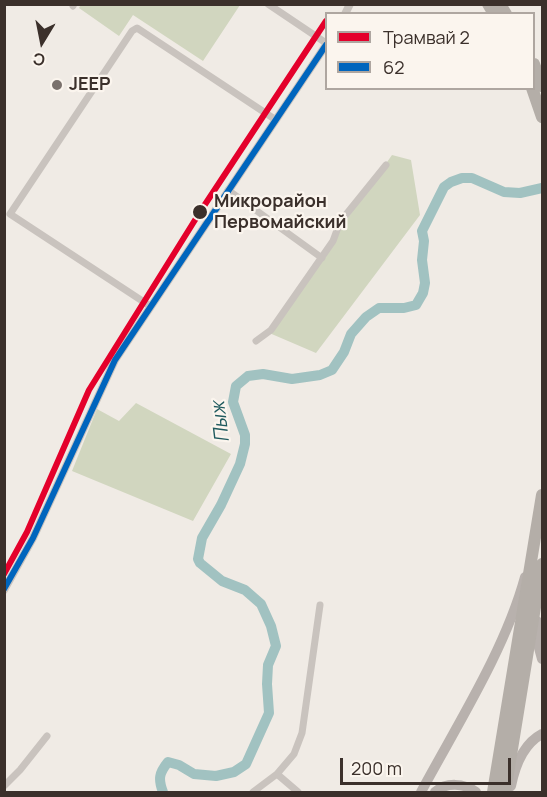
<!DOCTYPE html>
<meta charset="utf-8">
<style>
body{margin:0}
#map{position:relative;width:547px;height:797px;overflow:hidden;background:#f0ebe5;font-family:Manrope,sans-serif}
canvas{display:block}
.frame{position:absolute;inset:0;border:6px solid #3b302b;pointer-events:none}
.legend{position:absolute;left:325px;top:12px;width:210px;height:78px;box-sizing:border-box;background:#fbf5ee;border:2px solid #aea6a0;margin:0;padding:8px 10px;list-style:none;font-size:18px;color:#3b302b}
.legend li{display:flex;align-items:center;gap:12px;height:30px}
.legend b{width:30px;border:2px solid #aea6a0}
.north{position:absolute;left:12px;top:12px;width:60px;height:60px;-webkit-text-stroke:4px #fbf5ee;paint-order:stroke;rotate:190deg;font-size:16px;font-weight:700;line-height:24px;text-align:center;color:#3b302b}
.north::after{content:'';display:block;margin:auto;width:21px;height:27px;background:#3b302b;clip-path:polygon(50% 0,100% 100%,50% 72%,0 100%)}
.scale{position:absolute;left:340px;top:758px;width:171px;height:27px;box-sizing:border-box;border:3px solid #3b302b;border-top:0;padding-left:8px;font-size:18px;line-height:21px;white-space:nowrap;color:#3b302b;-webkit-text-stroke:4px #fbf5ee;paint-order:stroke}
</style>
<div id="map">
<canvas width="547" height="797"></canvas>
<div class="frame"></div>
<ul class="legend">
<li><b style="height:8px;background:#e4002b"></b>Трамвай 2</li>
<li><b style="height:8px;background:#0065bd"></b>62</li>
</ul>
<div class="north">С</div>
<div class="scale">200 m</div>
</div>
<script>
const ctx = document.querySelector('canvas').getContext('2d');
ctx.lineJoin = 'round';
function paint(path, color) { ctx.fillStyle = color; ctx.fill(path, 'evenodd'); }
function stroke(path, color, width, dash) { ctx.strokeStyle = color; ctx.lineWidth = width; ctx.lineCap = dash ? 'butt' : 'round'; ctx.setLineDash(dash || []); ctx.stroke(path); }
function drawText(font, color, halo, rows, align = 'center') {
  ctx.font = font + ' Manrope,sans-serif'; ctx.lineWidth = 4.5; ctx.setLineDash([]); ctx.textBaseline = 'middle'; ctx.strokeStyle = halo; ctx.fillStyle = color; for (const [text, x, y, turn = 0] of rows) {
    ctx.save(); ctx.translate(x, y); ctx.rotate((+turn || 0) * Math.PI / 180); ctx.textAlign = isNaN(turn) ? turn : align; if (halo) ctx.strokeText(text, 0, 0); ctx.fillText(text, 0, 0); ctx.restore();
  }
}
paint(new Path2D(`
 M81 4H240V5L203 61 133 15 119 36 79 8Z
 M392 155 411 160 420 215 316 353 267 332Z
 M136 403 231 454 193 521 72 471 97 409 119 421Z`), '#d1d6bf');
stroke(new Path2D(`
 M163 792C158 779 159 773 168 762L179 765 194 774 216 776 234 772 246 764 269 713 267 684 268 665 276 646 271 626 261 604 245 590 222 581 200 563 198 559 202 538 221 505 240 464 245 444V435L233 402 236 386 248 376 263 374 292 379 320 375 332 370 344 352 351 334 366 317 379 308H404L416 305 423 293 425 283 422 260 424 241 422 231 444 187 451 182 462 178H472L504 192 520 193 542 188`), '#a1c2c1', 10);
stroke(new Path2D(`
 M268 4 326 43
 M73 6 74 4
 M228 190 322 258
 M150 306 10 214 132 31 137 28 276 120
 M256 341 271 330 333 241 340 222 386 165
 M277 774 298 792
 M4 786 20 770 47 736
 M253 792 277 774 294 754 302 733 320 605`), '#c9c3be', 7);
stroke(new Path2D(`
 M345 14 350 4
 M4 590 33 538 115 360 326 45`), '#c9c3be', 8);
stroke(new Path2D(`
 M537 621 539 648 542 659
 M511 786C515 766 523 744 542 734
 M421 792C457 725 505 650 525 577
 M435 792C446 782 464 783 476 792`), '#b8b1ad', 10);
stroke(new Path2D(`
 M488 4 494 14
 M500 4 506 14
 M534 64 542 86
 M532 88 542 117
 M493 792 542 495
 M505 792 542 564`), '#b4aea8', 12);
stroke(new Path2D(`
 M4 589 33 538 115 360 326 45`), '#0065bd', 6);
stroke(new Path2D(`
 M4 574 27 532 89 390 200 212 326 21`), '#e4002b', 6);
for (const [x, y, r, color] of [
 [57,85,6,"#7a716c"],
 [200,212,8,"#3b302b"]
]) { const dot = new Path2D(); dot.arc(x, y, r, 0, 2 * Math.PI); ctx.fillStyle = color; ctx.fill(dot); stroke(dot, '#fbf5ee', 2); }
drawText('bold 18px', '#3b302b', '#fbf5ee', [
 ["JEEP",69,85]
], 'left');
drawText('bold 18px', '#3b302b', '#fbf5ee', [
 ["Микрорайон",214,202],
 ["Первомайский",214,223]
], 'left');
drawText('italic 20px', '#1f5a5e', '#fbf5ee', [
 ["Пыж",221,422,-97]
]);
</script>
